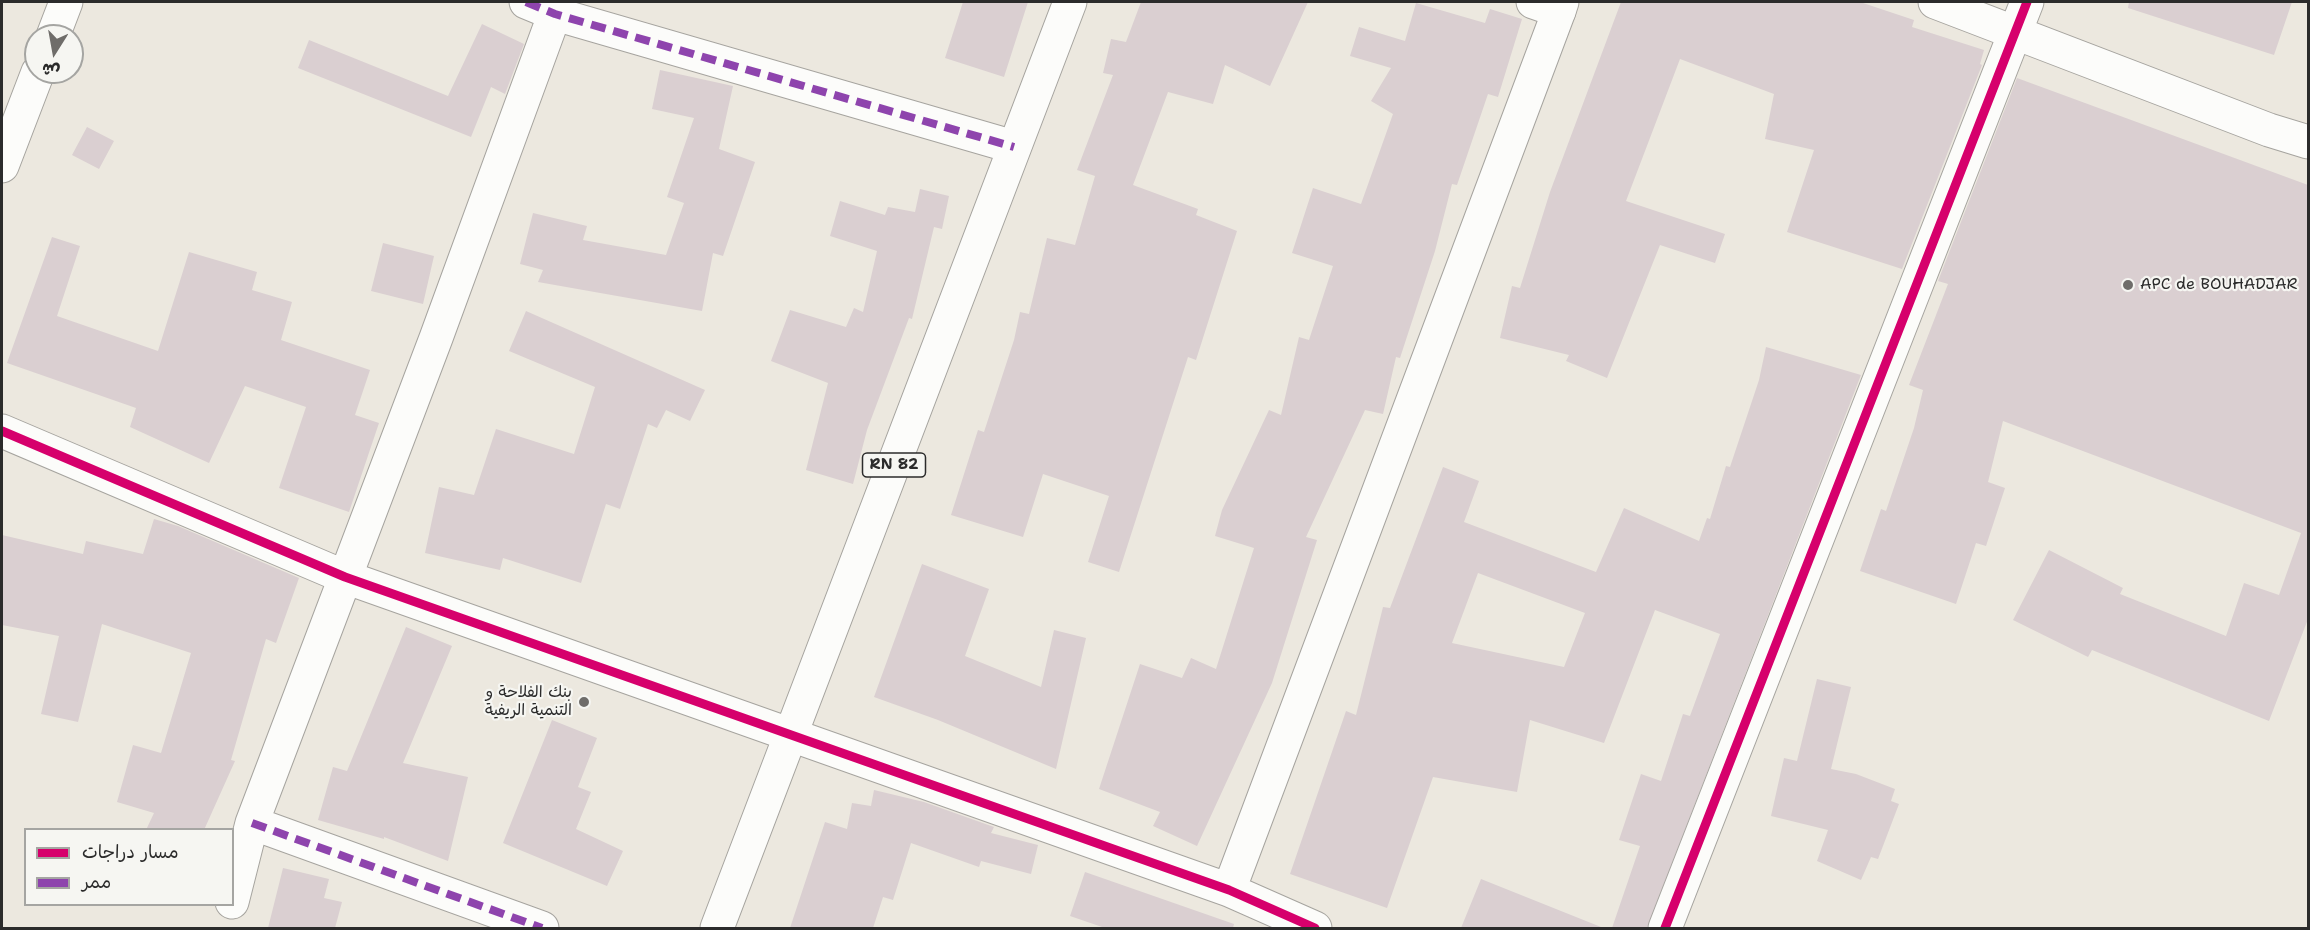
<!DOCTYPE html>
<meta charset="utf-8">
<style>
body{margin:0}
#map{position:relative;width:2310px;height:930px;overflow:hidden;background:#ece8df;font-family:"Shantell Sans","Playpen Sans Arabic",sans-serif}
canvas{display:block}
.frame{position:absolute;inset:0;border:3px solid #2b2b2b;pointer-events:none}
.legend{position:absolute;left:24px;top:828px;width:210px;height:78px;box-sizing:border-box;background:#f6f6f2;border:2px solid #a5a5a2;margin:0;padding:8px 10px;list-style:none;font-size:18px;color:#2b2b2b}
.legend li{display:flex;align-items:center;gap:12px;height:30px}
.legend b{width:30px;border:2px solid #a5a5a2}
.north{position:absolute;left:24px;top:24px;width:60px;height:60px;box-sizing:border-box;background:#f6f6f2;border:2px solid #a5a5a2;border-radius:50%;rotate:191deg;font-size:16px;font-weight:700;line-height:24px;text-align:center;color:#2b2b2b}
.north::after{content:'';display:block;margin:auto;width:21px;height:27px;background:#6f6d6a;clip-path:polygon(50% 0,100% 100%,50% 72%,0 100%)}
</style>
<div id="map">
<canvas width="2310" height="930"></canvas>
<div class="frame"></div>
<ul class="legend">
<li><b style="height:8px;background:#d6006c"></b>مسار دراجات</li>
<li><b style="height:8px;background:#8e44ad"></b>ممر</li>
</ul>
<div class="north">ش</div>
</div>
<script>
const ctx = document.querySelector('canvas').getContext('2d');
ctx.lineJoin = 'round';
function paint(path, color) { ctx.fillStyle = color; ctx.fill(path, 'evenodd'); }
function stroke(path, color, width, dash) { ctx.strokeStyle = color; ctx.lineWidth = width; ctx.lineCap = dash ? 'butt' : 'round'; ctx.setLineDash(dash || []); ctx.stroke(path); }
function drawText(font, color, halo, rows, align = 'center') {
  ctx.font = font + ' "Shantell Sans","Playpen Sans Arabic",sans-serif'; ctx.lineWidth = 4.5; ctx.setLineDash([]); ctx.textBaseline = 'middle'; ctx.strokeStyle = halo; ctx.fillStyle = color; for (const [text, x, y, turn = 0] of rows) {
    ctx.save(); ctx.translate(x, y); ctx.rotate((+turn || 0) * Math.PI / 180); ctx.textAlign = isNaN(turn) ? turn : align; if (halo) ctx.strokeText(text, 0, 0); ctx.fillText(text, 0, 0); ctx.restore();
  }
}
paint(new Path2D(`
 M963 2H1028L1004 77 945 58Z
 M1141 2H1308L1270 86 1225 65 1213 104 1168 92 1133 185 1198 209 1196 215 1237 231 1196 360 1188 357 1119 572 1088 562 1109 496 1043 474 1023 537 951 515 978 430 984 432 1014 340 1020 312 1029 314 1047 238 1075 245 1095 176 1077 170 1113 75 1103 73 1111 39 1126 42Z
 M1621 2H1860L1914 20 1912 27 1984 50 1980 64 1982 65 1902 269 1787 232 1814 150 1765 139 1774 94 1680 59 1626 201 1725 234 1715 263 1660 245 1607 378 1566 361 1569 355 1500 338 1512 286 1520 288 1550 192Z
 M2129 2H2292L2274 55 2128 8Z
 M1416 3 1485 23 1490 9 1522 19 1498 97 1488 94 1457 185 1452 184 1435 251 1400 358 1396 357 1383 414 1365 410 1306 537 1317 540 1272 683 1197 846 1153 826 1160 812 1099 789 1140 664 1182 678 1191 658 1216 669 1254 548 1215 536 1222 510 1269 410 1281 415 1299 337 1309 340 1333 266 1292 253 1313 188 1361 204 1393 114 1371 101 1391 68 1350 56 1359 27 1405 41Z
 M482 24 524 44 505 94 491 87 471 137 298 68 309 40 448 96Z
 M660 70 733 86 719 149 755 162 723 256 713 253 702 311 538 282 543 270 520 264 533 213 587 226 583 240 666 255 684 203 667 197 694 118 652 109Z
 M2017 78 2308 185V619L2269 721 2092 650 2088 657 2013 620 2049 550 2123 588 2120 594 2226 636 2244 583 2279 595 2301 533 2003 421 1988 482 2005 488 1986 546 1976 543 1956 604 1860 571 1881 509 1886 511 1914 428 1923 390 1909 385 1948 284 1938 281Z
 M87 127 114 141 99 169 72 155Z
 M920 189 949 196 942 229 934 227 912 319 909 318 867 430 853 484 806 470 828 383 771 361 790 310 846 327 854 308 863 312 877 251 830 236 840 201 885 215 888 207 915 212Z
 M52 237 80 246 57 316 158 351 189 252 257 272 252 290 292 302 281 340 370 370 355 415 379 423 349 512 279 488 306 407 245 386 209 463 130 427 136 408 7 363Z
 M383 243 434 256 423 304 371 291Z
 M526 311 705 390 690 421 666 410 657 428 648 424 620 509 606 504 581 583 503 558 500 570 425 553 439 487 474 495 496 429 574 454 595 387 509 351Z
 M1766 347 1861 375 1647 928H1612L1640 846 1619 840 1641 774 1661 781 1683 714 1690 716 1720 634 1655 610 1604 743 1530 720 1517 792 1433 777 1387 908 1290 874 1346 711 1356 715 1383 607 1390 608 1443 467 1479 481 1464 522 1596 572 1624 508 1699 541 1707 518 1710 519 1726 466 1730 467 1759 380ZM1478 573 1585 613 1564 667 1452 643Z
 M154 519 178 526 299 578 276 643 266 639 231 760 235 761 204 830H146L154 813 117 802 133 745 161 753 191 653 102 624 78 722 41 714 59 636 2 625V535L83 554 86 541 143 554Z
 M922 564 989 589 965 656 1041 687 1054 630 1086 638 1056 769 938 720 874 697Z
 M406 627 452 646 403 763 468 777 448 861 384 837V839L318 820 333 767 347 771Z
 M1817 679 1851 687 1831 769 1856 774 1895 789 1891 801 1899 804 1878 859 1871 857 1861 880 1817 861 1828 830 1771 816 1784 758 1797 761Z
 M552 720 597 738 578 787 591 792 576 829 623 851 607 886 503 843Z
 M874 790 924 802 994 827 991 833 1038 845 1031 874 981 861 979 867 911 843 893 900 883 897 873 928H790L825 822 847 829 852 803 871 806Z
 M283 868 329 879 324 898 342 902 335 928H268Z
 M1085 872 1234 924 1233 928H1105L1070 916Z
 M1481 879 1601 927V928H1461Z`), '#dacfd1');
const minor = new Path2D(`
 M526 2 555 14 1014 147
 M53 36 66 2
 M2 166 38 72
 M2 431 345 577 1229 890 1315 928
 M252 823 542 928
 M1229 890 1559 11
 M232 902 252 823 436 338 559 2
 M1665 928 2027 2`);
const secondary = new Path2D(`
 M1533 2 1559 11 1562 2
 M1935 2 2269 130 2308 142`);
const primary = new Path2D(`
 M717 928 1070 2`);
stroke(minor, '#a6a49f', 35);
stroke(secondary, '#a6a49f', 35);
stroke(primary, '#a6a49f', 35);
stroke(minor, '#fcfcfa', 33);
stroke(secondary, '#fcfcfa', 33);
stroke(primary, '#fcfcfa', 33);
stroke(new Path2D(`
 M526 2 555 14 1014 147
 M252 823 542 928`), '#8e44ad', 8, [15, 8]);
stroke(new Path2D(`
 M2 431 345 577 1229 890 1315 928
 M1665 928 2027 2`), '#d6006c', 9);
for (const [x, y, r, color] of [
 [2128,285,6,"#6f6d6a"],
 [584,702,6,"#6f6d6a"]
]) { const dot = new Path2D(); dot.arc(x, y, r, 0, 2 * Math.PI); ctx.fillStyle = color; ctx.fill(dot); stroke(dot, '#f6f6f2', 2); }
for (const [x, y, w] of [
 [894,465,63]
]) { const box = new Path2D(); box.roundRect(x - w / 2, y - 12, w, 24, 4.5); ctx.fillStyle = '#f6f6f2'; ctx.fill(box); stroke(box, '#2b2b2b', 1.5); }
drawText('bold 15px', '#2b2b2b', null, [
 ["RN 82",894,465]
]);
drawText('16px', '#2b2b2b', '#f6f6f2', [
 ["APC de BOUHADJAR",2140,285],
 ["بنك الفلاحة و",572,693,"right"],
 ["التنمية الريفية",572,711,"right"]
], 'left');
</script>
